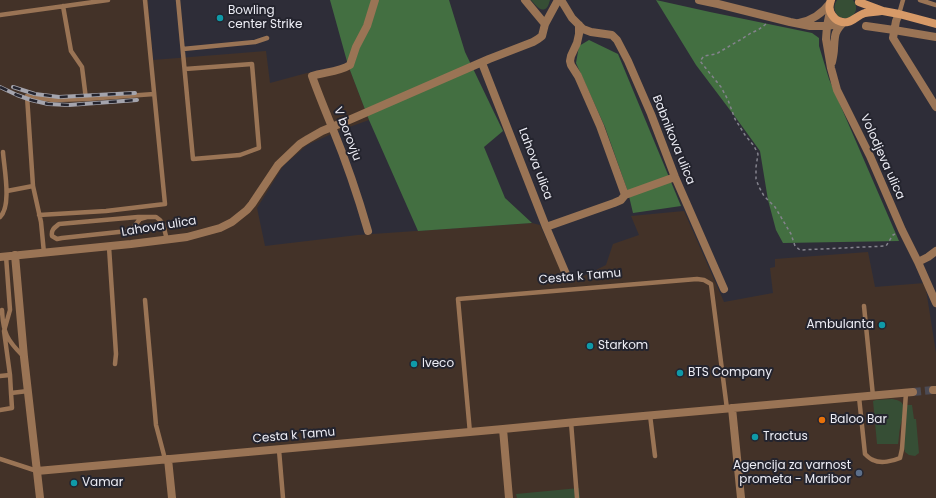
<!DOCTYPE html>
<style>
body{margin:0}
canvas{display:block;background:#2e2d38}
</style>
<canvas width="936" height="498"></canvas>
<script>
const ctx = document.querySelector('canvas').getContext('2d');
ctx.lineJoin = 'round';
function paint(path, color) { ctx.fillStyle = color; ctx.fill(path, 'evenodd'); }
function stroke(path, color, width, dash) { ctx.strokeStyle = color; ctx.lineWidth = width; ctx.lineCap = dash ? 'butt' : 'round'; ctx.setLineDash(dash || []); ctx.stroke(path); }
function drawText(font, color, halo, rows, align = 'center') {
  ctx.font = font + ' Poppins,sans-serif'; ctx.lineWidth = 4; ctx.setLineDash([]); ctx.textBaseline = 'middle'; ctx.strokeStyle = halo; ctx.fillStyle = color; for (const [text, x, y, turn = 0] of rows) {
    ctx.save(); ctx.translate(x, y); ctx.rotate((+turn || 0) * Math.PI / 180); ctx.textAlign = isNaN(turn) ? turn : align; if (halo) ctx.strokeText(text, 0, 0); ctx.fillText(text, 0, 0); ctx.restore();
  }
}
paint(new Path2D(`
 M0 0H148L153 60 266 51 270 83 307 73 348 65 369 120 338 131 307 145 283 166 257 208 265 246 358 235 532 223 540 225 562 273 568 283 588 274 606 265 613 244 639 235 631 216 684 211 724 302 773 293 770 268 775 267V259L868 252 875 287 925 283 936 353V498H0Z`), '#433228');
paint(new Path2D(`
 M531 0H550C549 3 548 8 545 9 540 12 534 3 531 0Z
 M837 0H853C862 11 850 23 838 16 834 11 833 6 837 0Z
 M892 399C896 400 901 400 903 405 906 411 901 421 900 428 899 433 899 438 898 444H877L873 401 876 400Z
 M906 405H912L914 419H916L919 453 915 456 909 455 905 452 904 447Z
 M579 488 580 498H517L516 494Z`), '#364e35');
paint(new Path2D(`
 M330 0H449L465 52 503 131 484 147 505 198 532 223 418 231 369 120 348 65Z
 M656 0 710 12 812 33 819 38V46L829 79 899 241 783 243 776 230 768 200 760 151 736 118 696 65Z
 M589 40 618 54 681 206 633 213 628 192 605 127 576 63 579 46Z`), '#436f41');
stroke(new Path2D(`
 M913 392 933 390`), '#4b4a54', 8, [8, 4]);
stroke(new Path2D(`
 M766 24 758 30 751 33 740 40 716 54 704 56 700 61 721 87 728 100 735 119 745 135 754 146 758 154 756 167V179L759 187 764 196 775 207 791 234 795 246 800 250 886 246 893 235 895 234`), '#84838d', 1.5, [3, 3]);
stroke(new Path2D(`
 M178 0 193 159 240 155 259 148 252 64 185 69
 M920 0 936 5
 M63 6 71 51 82 67 86 99
 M899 14 903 0
 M0 15 108 0
 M183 49 255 42 267 38
 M33 186 27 96 53 100 86 99 154 94
 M7 191 33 186 41 222 44 253
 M39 215 106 211 165 204 145 0
 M0 217C12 206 4 168 3 152
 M147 217 140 219 133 228 128 231 62 238 57 239 52 236C51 230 54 228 59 224L138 217H156L160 220 163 224 167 240
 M109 247 116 354 115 364
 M6 256 10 310 4 331 10 375 11 393
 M145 300 156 425 165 459
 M864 306 873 396
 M2 310C3 333 7 340 23 356
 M0 376 10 375
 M859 397 865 454C867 456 870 459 873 460 881 464 893 461 900 458L902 449 906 393
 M0 410 12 408 11 393 28 391
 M650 415 655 456
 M571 422 577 498
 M470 433 458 299 697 279 704 280 711 284 727 409
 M279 450 283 498
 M0 459 37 471`), '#9a7455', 4.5);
stroke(new Path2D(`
 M525 0 545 24
 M561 0 572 18 583 29 591 32 612 35 617 40 628 61 651 114 675 177 724 289
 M699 0 718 4 790 22 810 26H827L843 23
 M830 11 827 26 826 39 831 68 837 90 870 156 902 230 918 262 936 303
 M899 14 896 21 893 38 936 107
 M799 23C813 20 822 14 830 3
 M866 26 894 30 936 37
 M832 62C833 57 834 53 834 48 835 36 834 32 843 23
 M482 63 546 227 566 274
 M625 195 675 177
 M546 227 614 203 621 200 625 195 600 126 578 76 571 65 570 61 571 56 577 43 579 34V25
 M368 231C358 196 346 161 332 127 325 110 318 93 312 76 324 72 339 72 350 65L356 47 367 26 375 0
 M15 255 24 357 40 498
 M0 257 131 244 187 237 220 228 232 222 247 210 252 204 278 165 300 144 308 139 322 131 349 120 489 59 533 42 538 39 542 36 545 24 558 0
 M918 262 928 257 936 251
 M933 390H936
 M732 408 741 498
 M503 429 509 498
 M168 459 172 498
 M37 471 503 429 576 422 913 392`), '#9a7455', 8);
stroke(new Path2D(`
 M831 0C829 5 829 11 832 15 834 18 836 20 839 21 850 26 855 16 865 13 870 12 876 12 881 11
 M859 2 883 11 899 14 936 24`), '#d79a68', 8);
const rail = new Path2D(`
 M0 87 17 95 31 100 48 104 69 105 137 100
 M13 87 35 94 59 97 135 93`);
stroke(rail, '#a4a4ad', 4);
stroke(rail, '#24242e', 2.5, [8]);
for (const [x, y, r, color] of [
 [220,18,4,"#0f9aa8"],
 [882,325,4,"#0f9aa8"],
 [590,346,4,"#0f9aa8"],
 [414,364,4,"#0f9aa8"],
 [680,373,4,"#0f9aa8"],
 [822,420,4,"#e8710a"],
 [755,437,4,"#0f9aa8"],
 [859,473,4,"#5c6f8a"],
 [74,483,4,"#0f9aa8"]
]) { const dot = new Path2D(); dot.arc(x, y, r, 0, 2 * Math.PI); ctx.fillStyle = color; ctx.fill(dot); stroke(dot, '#24242e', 1.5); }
drawText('12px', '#ededf5', '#24242e', [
 ["Bowling",228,11],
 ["center Strike",228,25],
 ["Ambulanta",874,325,"right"],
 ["Starkom",598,346],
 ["Iveco",422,364],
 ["BTS Company",688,373],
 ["Baloo Bar",830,420],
 ["Tractus",763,437],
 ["Agencija za varnost",851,466,"right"],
 ["prometa - Maribor",851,480,"right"],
 ["Vamar",82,483]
], 'left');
drawText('12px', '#ededf5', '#24242e', [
 ["V borovju",347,134,69],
 ["Babnikova ulica",673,140,68],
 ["Volodjeva ulica",882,157,66],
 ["Lahova ulica",535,164,69],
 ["Lahova ulica",159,227,-9],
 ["Cesta k Tamu",580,277,-5],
 ["Cesta k Tamu",294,436,-5]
]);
</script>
